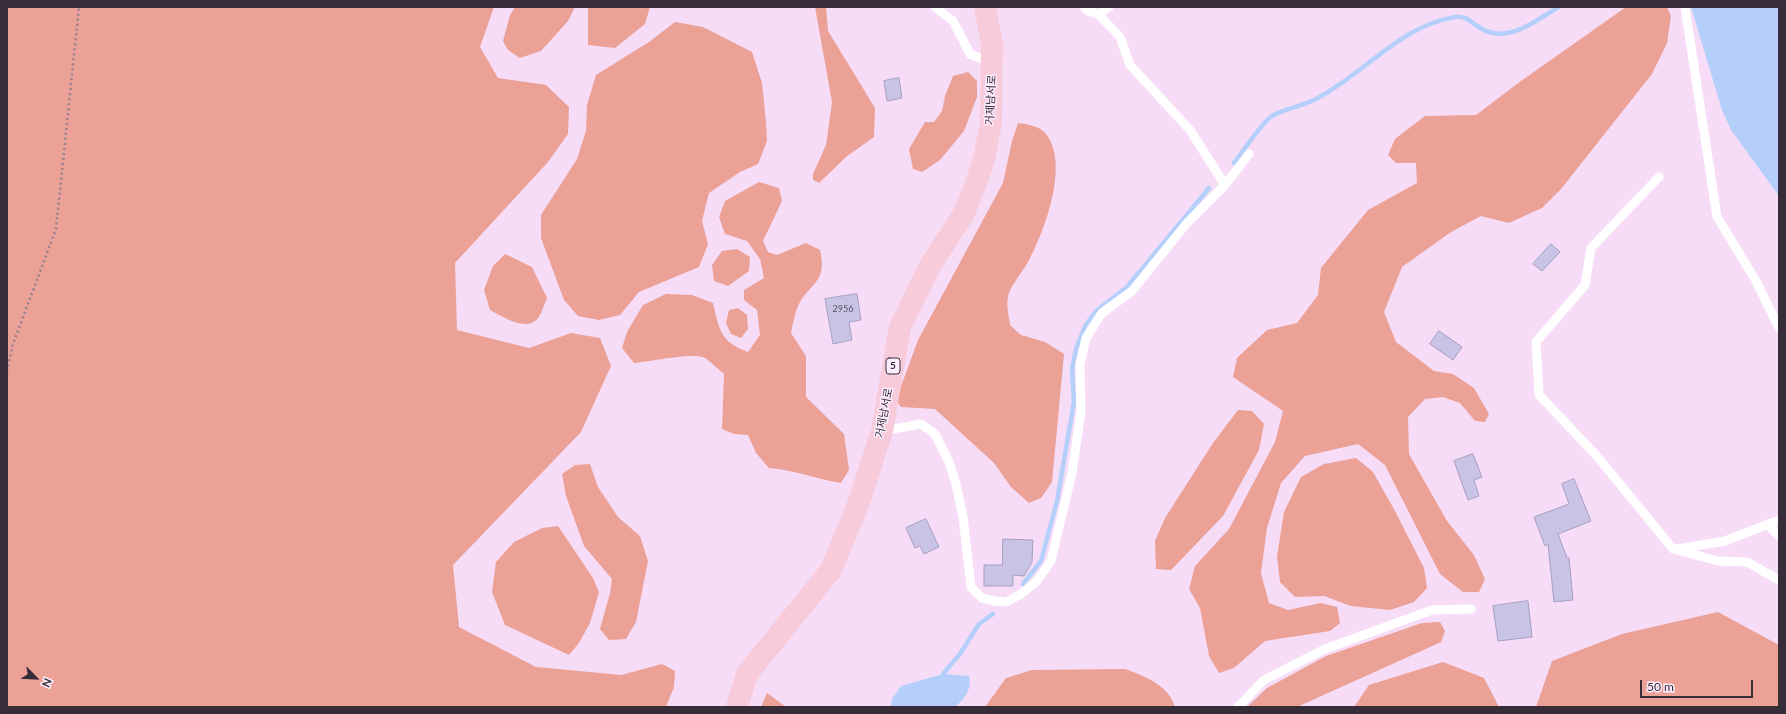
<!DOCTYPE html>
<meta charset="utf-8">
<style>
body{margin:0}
#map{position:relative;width:1786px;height:714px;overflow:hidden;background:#f7dcf8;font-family:Lato,sans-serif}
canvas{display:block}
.frame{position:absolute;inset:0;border:8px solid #372d38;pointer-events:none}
.north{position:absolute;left:16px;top:658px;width:40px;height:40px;-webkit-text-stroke:3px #feedfe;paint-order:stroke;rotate:114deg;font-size:11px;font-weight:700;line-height:16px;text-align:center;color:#372d38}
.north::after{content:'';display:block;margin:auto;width:14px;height:18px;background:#372d38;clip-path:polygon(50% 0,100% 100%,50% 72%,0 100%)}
.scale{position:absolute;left:1640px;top:680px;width:113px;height:18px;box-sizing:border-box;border:2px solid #372d38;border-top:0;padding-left:5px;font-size:12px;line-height:14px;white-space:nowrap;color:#372d38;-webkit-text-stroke:3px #feedfe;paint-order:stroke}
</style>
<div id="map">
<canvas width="1786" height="714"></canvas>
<div class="frame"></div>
<div class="north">N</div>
<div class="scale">50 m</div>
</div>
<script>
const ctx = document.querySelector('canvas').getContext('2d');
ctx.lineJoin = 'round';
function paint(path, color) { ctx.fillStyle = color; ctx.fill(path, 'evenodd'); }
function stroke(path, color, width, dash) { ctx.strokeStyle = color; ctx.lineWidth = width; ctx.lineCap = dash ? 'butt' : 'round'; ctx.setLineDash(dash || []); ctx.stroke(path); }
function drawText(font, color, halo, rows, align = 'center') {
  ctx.font = font + ' Lato,"Noto Sans KR",sans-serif'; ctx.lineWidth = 3; ctx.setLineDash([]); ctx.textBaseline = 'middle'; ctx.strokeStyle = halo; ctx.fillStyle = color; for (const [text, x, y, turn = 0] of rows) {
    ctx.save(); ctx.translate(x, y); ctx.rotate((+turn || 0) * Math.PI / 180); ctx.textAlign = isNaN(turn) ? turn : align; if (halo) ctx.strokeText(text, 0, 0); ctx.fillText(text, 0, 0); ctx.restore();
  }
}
paint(new Path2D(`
 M7 7H494L480 47 498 78 546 85 569 107 568 134 548 162 455 263 457 330 529 348 571 333 600 338 611 366 581 432 453 565 459 627 536 667 621 675 662 664 675 671 674 687 666 707H7Z
 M515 7H575L568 21 541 51 520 58 508 50 503 41 510 15Z
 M588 7H650L645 24 615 48 588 45Z
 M815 7H826L828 31 875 108 874 137 846 157 819 183 813 180V174L826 145 832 102Z
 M1626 7H1667L1671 16 1667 43 1652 74 1561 189 1542 208 1509 223 1481 216 1451 232 1402 267 1384 312 1396 342 1434 371 1453 374 1474 388 1489 414 1485 422 1475 421 1460 403 1443 397 1425 399 1408 417 1409 454 1447 521 1474 555 1485 579 1479 592H1463L1440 574 1385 465 1358 444 1305 456 1281 483 1267 528 1261 573 1269 603 1288 610 1321 603 1337 607 1340 623 1330 631 1265 641 1234 668 1219 673 1209 656 1200 608 1189 589 1195 566 1229 529 1275 442 1283 411 1233 377 1237 358 1267 330 1297 323 1318 295 1321 268 1368 210 1417 183 1416 163H1396L1388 155 1395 139 1425 116 1476 115 1521 81Z
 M675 22 703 27 752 52 762 83 766 122 767 141 758 164 740 172 709 193 702 221 708 244 699 267 639 292 620 315 599 320 578 316 564 300 541 238V215L577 159 586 131 587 105 596 75 649 42Z
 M968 72 977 81V97L964 131 940 160 922 172 913 169 909 149 925 122H934L942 111 945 96 953 76Z
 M1018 123C1027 124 1040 126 1046 134 1070 164 1044 233 1028 262 1023 271 1009 288 1008 297 1006 305 1009 316 1010 325L1021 335 1045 342 1064 354 1052 482 1041 498 1029 503 1011 487 994 463 935 409 901 407 896 400 918 340 1003 183 1012 141Z
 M759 182 779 188 782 201 763 241 768 252 777 255 806 243 820 250C827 281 813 281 800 302 795 311 793 323 791 333L806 356V397L844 434 849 470 841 483C817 479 794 470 769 468L756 453 748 435 734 434 722 429 724 374C718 369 711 362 705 358 695 352 648 362 634 363L622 348 627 332 643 305 666 294 692 295 713 303C719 330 721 342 748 352L760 335 757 310 744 300V290L764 278 760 259 747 241 725 234 719 217 725 201Z
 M737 249 750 257 749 271 728 286 714 281 712 265 722 251Z
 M505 254 532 267 547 298C544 304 542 313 538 318 526 333 502 316 490 310L484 290 493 266Z
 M738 308 747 315 748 329 741 338 731 334 726 323 729 310Z
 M1238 410 1252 411 1264 424 1259 450 1223 516 1171 570 1156 569 1155 541 1165 518 1213 443Z
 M1356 458 1373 472 1395 511 1424 568 1427 588 1414 602 1390 610 1351 606 1324 596 1295 597 1280 582 1277 557 1284 512 1301 477 1324 464Z
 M590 464 598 487 618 517 640 536 648 561 636 622 626 639 609 640 600 629 610 593 612 579 584 546 566 496 562 474 575 465Z
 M558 526 593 578 599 592 590 623 579 643 569 655 505 625 492 592 496 562 514 542 542 528Z
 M1718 612 1779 645V707H1536L1552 661 1622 634Z
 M1440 622 1445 631 1441 642 1297 707H1247L1267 688 1326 656 1422 623Z
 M1443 662 1484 678 1499 707H1354L1369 685Z
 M1125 669C1144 676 1169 685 1175 707H985L1006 678 1032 670Z
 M767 693 786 707H761Z`), '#eba195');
paint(new Path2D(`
 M1691 7H1779V196L1731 130 1722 110Z
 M943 674 969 676C972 690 965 698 955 707H891L892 699 901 686Z`), '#b4cff9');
stroke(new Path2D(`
 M1234 163C1242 153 1263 121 1272 116 1286 108 1303 106 1318 98 1365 73 1400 26 1455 17 1467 15 1472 24 1482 29 1509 44 1536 20 1559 7
 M1023 584 1041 561 1057 501 1074 402 1072 369 1076 349 1085 326 1096 311 1127 287 1209 188
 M943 674 960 654 979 624 993 614`), '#b4cff9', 4.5);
const building = new Path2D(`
 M899 78 902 98 887 101 884 81Z
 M1551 244 1560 252 1542 271 1533 264Z
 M857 294 861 320 849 322 852 340 833 344 825 299Z
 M1439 331 1462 347 1453 360 1430 344Z
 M1473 454 1482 477 1474 480 1479 496 1468 500 1454 461Z
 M1574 479 1591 521 1558 534 1567 558H1569L1573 600 1554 602 1548 544 1545 546 1534 517 1569 504 1562 484Z
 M926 519 939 547 924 554 920 546 915 548 906 528Z
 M1003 539 1033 540 1032 562 1024 576 1013 575V586H984V565H1002Z
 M1528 601 1532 637 1498 641 1493 606Z`);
paint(building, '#c9c3e6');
stroke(building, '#a49fc0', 1);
stroke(new Path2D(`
 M7 371 13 344 56 229 79 7`), '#938194', 2.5, [2, 3]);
stroke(new Path2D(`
 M935 7 953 21 970 54 992 63
 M1084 7 1088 11 1098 14 1120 37 1130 65 1190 130 1225 185
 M1685 7 1717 217 1755 279 1779 328
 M1098 14 1109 7
 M1659 177 1591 248 1585 285 1536 342 1539 395 1596 455 1673 549 1718 561 1747 562 1779 580
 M882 431 921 424 935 434 949 462 956 484 963 517 971 587 982 598 995 601 1006 602 1021 594 1037 581 1051 561 1072 473 1081 411 1080 365 1086 338 1102 313 1132 291 1187 223 1225 185 1249 154
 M1768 525 1779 536
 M1677 549 1725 541 1779 520
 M1238 707 1264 680 1325 649 1432 610 1471 609`), '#fff', 9);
stroke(new Path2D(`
 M737 707 747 674 831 570 859 502 882 431 900 327 931 264 963 215 975 186 984 159 991 123 992 43 985 7`), '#f7cbda', 22);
drawText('9px', '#5c5264', null, [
 ["2956",843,309]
]);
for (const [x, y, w] of [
 [893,366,14]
]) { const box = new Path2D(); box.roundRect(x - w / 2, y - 8, w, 16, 3); ctx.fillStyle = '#feedfe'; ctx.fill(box); stroke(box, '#372d38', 1); }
drawText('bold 10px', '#372d38', null, [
 ["5",893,366]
]);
drawText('11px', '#372d38', '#feedfe', [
 ["거제남서로",991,100,-87],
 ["거제남서로",884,413,-79]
]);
</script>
